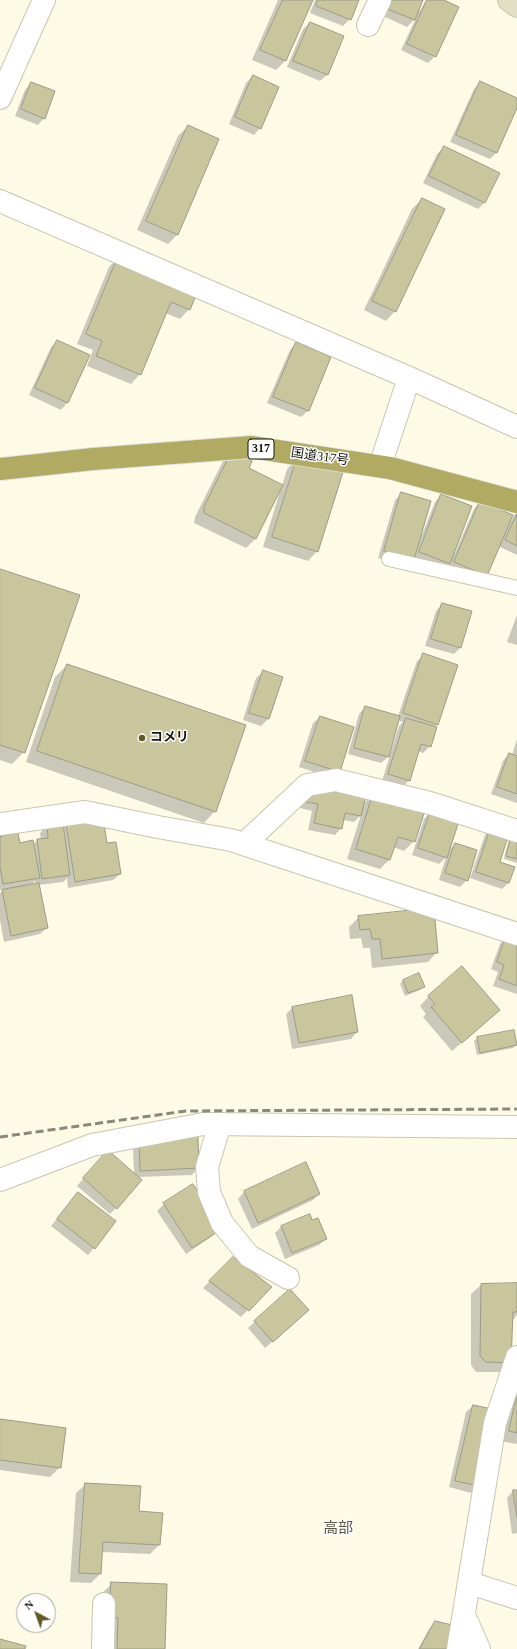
<!DOCTYPE html>
<meta charset="utf-8">
<style>
body{margin:0}
#map{position:relative;width:517px;height:1649px;overflow:hidden;background:#fdfbe6;font-family:"Times New Roman",serif}
canvas{display:block}
.north{position:absolute;left:16px;top:1593px;width:40px;height:40px;box-sizing:border-box;background:#fff;border:1px solid #a1a19e;border-radius:50%;rotate:319deg;font-size:11px;font-weight:700;line-height:16px;text-align:center;color:#15140d}
.north::after{content:'';display:block;margin:auto;width:14px;height:18px;background:#615b28;clip-path:polygon(50% 0,100% 100%,50% 72%,0 100%)}
</style>
<div id="map">
<canvas width="517" height="1649"></canvas>
<div class="north">N</div>
</div>
<script>
const ctx = document.querySelector('canvas').getContext('2d');
ctx.lineJoin = 'round';
function paint(path, color) { ctx.fillStyle = color; ctx.fill(path, 'evenodd'); }
function stroke(path, color, width, dash) { ctx.strokeStyle = color; ctx.lineWidth = width; ctx.lineCap = dash ? 'butt' : 'round'; ctx.setLineDash(dash || []); ctx.stroke(path); }
function drawText(font, color, halo, rows, align = 'center') {
  ctx.font = font + ' "Times New Roman","Noto Sans JP",serif'; ctx.lineWidth = 3; ctx.setLineDash([]); ctx.textBaseline = 'middle'; ctx.strokeStyle = halo; ctx.fillStyle = color; for (const [text, x, y, turn = 0] of rows) {
    ctx.save(); ctx.translate(x, y); ctx.rotate((+turn || 0) * Math.PI / 180); ctx.textAlign = isNaN(turn) ? turn : align; if (halo) ctx.strokeText(text, 0, 0); ctx.fillText(text, 0, 0); ctx.restore();
  }
}
paint(new Path2D(`
 M278 0H312L285 61 276 70 252 60Z
 M315 0H358L350 19 343 26 310 13Z
 M387 0H422L418 10 420 11 426 0H441L435 56 428 63 401 50 416 18 407 27 381 15Z
 M310 23 327 75 320 81 287 67 303 29Z
 M253 76 260 128 254 135 229 124 246 83Z
 M31 83 44 118 38 125 15 116 25 90Z
 M480 83 517 99V105L496 153 490 159 450 142 474 89Z
 M188 126 177 235 168 244 137 230 178 136Z
 M444 147 485 202 478 209 423 183 437 154Z
 M422 199 395 311 386 321 364 310 412 209Z
 M118 258 189 309 180 319 165 313 140 374 131 384 87 366 93 350 77 344 109 267Z
 M57 341 89 355 67 403 61 410 29 395 51 347Z
 M296 343 330 357 308 411 301 417 267 403 290 350Z
 M232 452 247 469 282 486 287 469 297 459 317 551 308 561 263 547 280 491H279L255 539 246 548 194 523 195 517 223 461Z
 M402 493 422 535 435 502 441 495 453 552 455 553 474 509 480 502 511 521 517 510V555L498 546 486 576 448 569 451 561 442 570 406 566 378 558 395 500Z
 M0 570 24 752 12 764 0 760Z
 M442 604 460 648 454 654 425 646 436 611Z
 M517 615V645L507 642Z
 M424 655 437 724 434 728 430 746 423 753 418 751 409 780 403 787 382 781 399 726 403 722 398 720 388 757 381 763 348 754 359 714 365 707 398 716 417 661Z
 M67 665 215 811 204 823 26 762 55 677Z
 M263 672 281 677 268 719 261 726 243 720 256 678Z
 M320 717 353 727 333 778 299 767 313 723Z
 M517 739V803L491 794 503 761 509 754 512 755Z
 M303 792 363 804 374 793 414 841 404 851 393 847 390 859 380 869 347 859 361 815 354 822 343 820 341 828 335 835 308 830 312 811 300 808Z
 M430 813 448 851 455 844 467 880 460 887 439 880 446 857 439 864 412 855 424 819Z
 M66 825 106 845 120 874 113 880 68 888 67 878 63 882 39 885 47 928 40 934 4 942 0 920V893L4 889 0 890V838L19 844 33 845 37 840H41L40 833 47 826 63 828ZM35 881 36 884 31 885Z
 M491 828 498 862 509 882 502 889 470 878 485 835Z
 M517 837V863L504 859 509 839Z
 M359 917 437 952 428 962 372 968 370 948H363L361 938 350 939 349 927Z
 M507 937 517 941V994L493 986 498 972 491 969 500 944Z
 M419 975 423 986 420 990 405 996 400 984 403 980Z
 M429 996 489 1019 452 1051 423 1017 426 1014 420 1006Z
 M292 1008 357 1032 351 1039 292 1049 286 1014Z
 M477 1038 516 1045 513 1048 477 1055 474 1041Z
 M140 1140 198 1168 192 1175 137 1177 116 1208 110 1214 77 1186 101 1158 134 1174 133 1147Z
 M305 1164 319 1194 313 1200 252 1229 238 1199 244 1192Z
 M78 1193 94 1248 88 1255 51 1226Z
 M164 1204 220 1229 214 1235 186 1254 157 1211Z
 M309 1215 312 1222 326 1239 319 1245 285 1259 275 1233 281 1227Z
 M233 1258 270 1287 241 1317 203 1288Z
 M517 1284V1315L512 1321 510 1363 501 1372H476L471 1365V1294L481 1285Z
 M290 1290 301 1317 265 1348 248 1328Z
 M517 1395V1444L500 1441 508 1404Z
 M473 1406 478 1486 471 1493 449 1487 466 1412Z
 M0 1420 60 1467 50 1477 0 1470Z
 M86 1484 138 1512 159 1545 150 1554 102 1552 100 1574 91 1583 70 1582 76 1493Z
 M513 1491H517V1533L512 1534 507 1498Z
 M112 1584 164 1649H108L101 1627 102 1593Z
 M436 1622 451 1649H418L429 1629Z`), '#0003');
const building = new Path2D(`
 M283 0H313L286 61 260 50Z
 M318 0H359L351 20 316 6Z
 M390 0H423L415 20 387 9Z
 M427 0H444L459 7 436 57 407 44Z
 M310 22 344 36 328 75 293 61Z
 M253 75 279 87 261 129 235 117Z
 M480 81 517 98V108L497 153 456 135Z
 M31 82 55 91 45 119 21 109Z
 M188 125 219 139 178 235 146 221Z
 M444 146 500 173 485 203 429 176Z
 M422 198 445 209 396 312 372 301Z
 M118 257 198 290 190 310 171 302 141 375 96 356 102 341 86 334Z
 M57 340 90 355 68 403 35 388Z
 M296 342 331 357 309 411 273 397Z
 M232 451 252 461 249 468 283 485 256 539 204 513V507Z
 M297 458 343 472 318 552 272 537Z
 M401 492 431 501 414 560 384 551Z
 M441 494 472 506 450 564 419 552Z
 M480 501 513 515 487 576 454 562Z
 M517 514V546L505 540Z
 M0 569 80 595 25 753 0 745Z
 M442 603 472 611 461 648 431 639Z
 M423 653 458 665 438 725 403 713Z
 M67 664 246 725 216 812 37 751Z
 M263 670 283 677 269 719 249 713Z
 M365 706 400 716 389 757 354 748Z
 M320 716 354 727 340 772 305 761Z
 M406 718 437 727 431 747 421 744 410 781 388 774Z
 M509 753 517 756V794L497 787Z
 M309 784 366 795 361 816 345 813 342 829 314 823 318 804 306 802Z
 M374 791 426 807 415 842 398 837 390 860 356 849Z
 M430 812 459 821 447 858 418 848Z
 M103 818 107 843 116 842 121 874 75 882 66 824Z
 M63 823 70 875 42 879 37 839 48 838 47 825Z
 M491 827 509 833 500 862 515 867 509 883 476 872Z
 M18 833 20 843 33 840 40 878 3 884 0 867V837Z
 M512 835 517 836V859L506 856Z
 M455 843 477 850 468 881 445 873Z
 M39 883 48 928 11 936 2 890Z
 M434 908 438 953 382 959 380 939H372L370 929 360 930 358 916Z
 M506 936 517 940V986L499 979 504 965 497 962Z
 M462 966 500 1010 462 1043 431 1007 435 1004 428 996Z
 M419 973 425 987 408 993 403 980Z
 M352 995 358 1032 299 1043 292 1007Z
 M514 1030 517 1045 480 1053 477 1037Z
 M198 1137 199 1168 140 1171 139 1139Z
 M108 1150 142 1180 117 1209 83 1178Z
 M306 1162 320 1194 258 1223 244 1191Z
 M193 1184 222 1229 192 1248 163 1203Z
 M78 1192 116 1221 95 1249 57 1219Z
 M310 1214 312 1220 318 1218 327 1239 292 1253 281 1226Z
 M233 1257 272 1287 249 1311 209 1281Z
 M517 1283V1312H513L511 1363 486 1362 480 1356 481 1284Z
 M290 1289 309 1310 273 1342 254 1321Z
 M517 1394V1433L509 1431Z
 M473 1405 497 1410 479 1486 455 1481Z
 M0 1419 66 1428 61 1468 0 1460Z
 M85 1483 141 1486 139 1511 163 1513 160 1545 103 1542 101 1574 79 1573Z
 M513 1490H517V1517Z
 M111 1582 167 1584 165 1649H117L118 1618H110Z
 M435 1621 457 1626 452 1649H420Z
 M0 1639 26 1646 25 1649H0Z`);
paint(building, '#c9c59d');
stroke(building, '#9c9b87', 1);
const service = new Path2D(`
 M389 559 517 588`);
const minor = new Path2D(`
 M368 25 380 0
 M0 98 44 0
 M0 201 414 380 517 427
 M380 466 409 378
 M0 824 85 812 158 827 231 840 517 934
 M244 844 307 785 336 780 430 803 517 831
 M220 1124 207 1167 209 1192 222 1223 249 1256 288 1278
 M0 1180 92 1145 203 1124 517 1127
 M470 1583 517 1598
 M464 1615 479 1649
 M103 1649 104 1604
 M458 1649 495 1423 517 1357`);
const secondary = new Path2D(`
 M509 0 517 6`);
const trunk = new Path2D(`
 M0 469 93 459 251 447 390 468 517 502`);
stroke(service, '#c8c6b2', 16);
stroke(minor, '#c8c6b2', 24);
stroke(secondary, '#c8c6b2', 24);
stroke(trunk, '#e3e3e2', 24);
stroke(service, '#fff', 14);
stroke(minor, '#fff', 22);
stroke(secondary, '#e2dfc4', 22);
stroke(trunk, '#b0aa63', 22);
stroke(new Path2D(`
 M0 1137 186 1111 517 1109`), '#8a887a', 3, [8, 4]);
for (const [x, y, r, color] of [
 [142,738,4,"#615b28"]
]) { const dot = new Path2D(); dot.arc(x, y, r, 0, 2 * Math.PI); ctx.fillStyle = color; ctx.fill(dot); stroke(dot, '#fff', 1.5); }
for (const [x, y, w] of [
 [261,449,26]
]) { const box = new Path2D(); box.roundRect(x - w / 2, y - 10, w, 20, 3); ctx.fillStyle = '#fff'; ctx.fill(box); stroke(box, '#15140d', 1); }
drawText('bold 12px', '#15140d', null, [
 ["317",261,449]
]);
drawText('13px', '#15140d', '#fff', [
 ["国道317号",320,457,8]
]);
drawText('bold 13px', '#15140d', '#fff', [
 ["コメリ",150,738]
], 'left');
drawText('15px', '#595745', '#fff', [
 ["高部",338,1529]
]);
</script>
